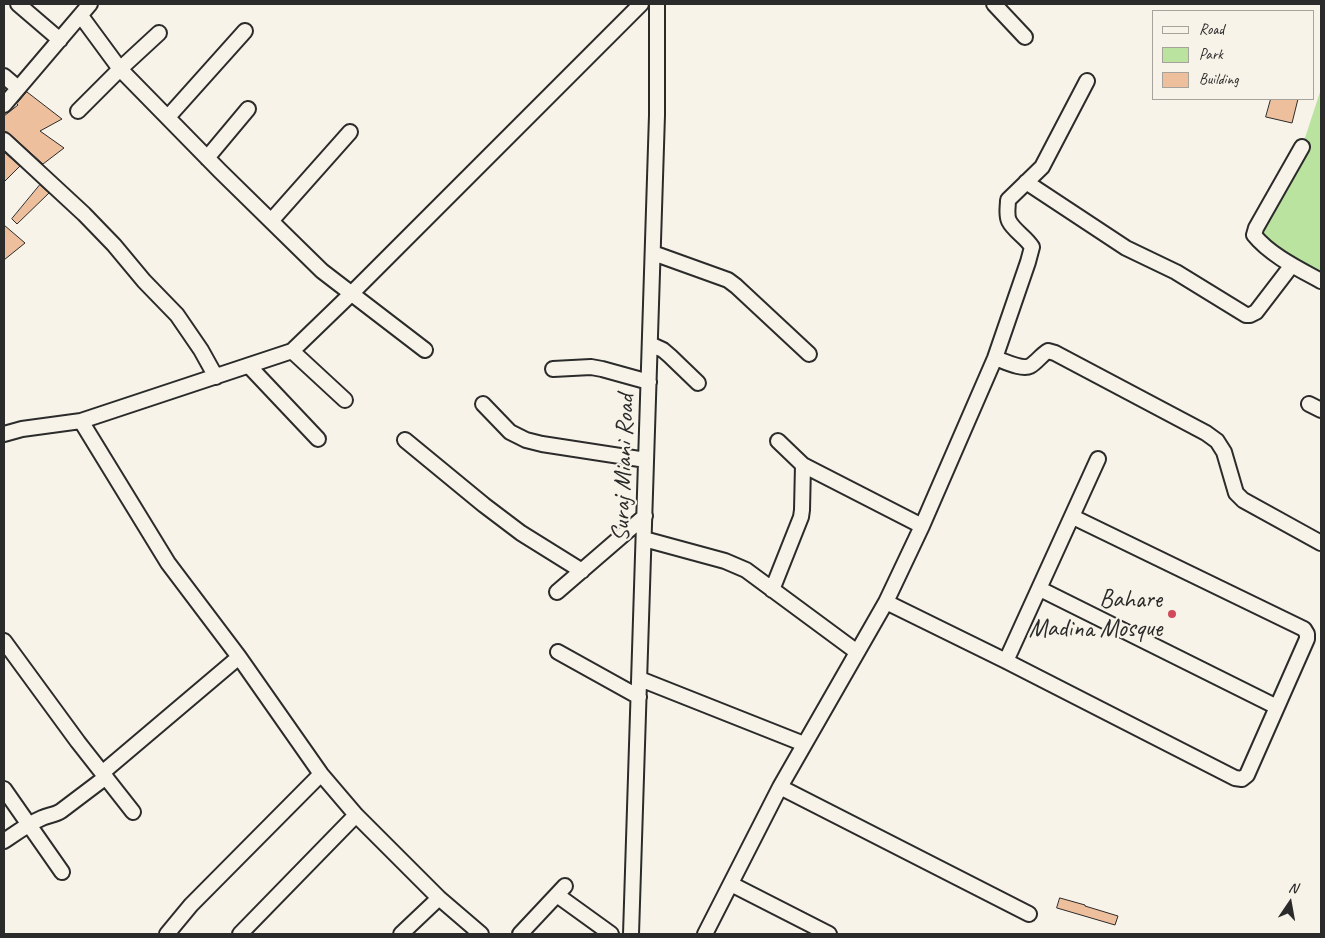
<!DOCTYPE html>
<style>
body{margin:0}
#map{position:relative;width:1325px;height:938px;overflow:hidden;background:#f7f3e8;font-family:Caveat,sans-serif}
canvas{display:block}
.frame{position:absolute;inset:0;border:5px solid #2b2b2b;pointer-events:none}
.legend{position:absolute;left:1152px;top:10px;width:162px;height:90px;box-sizing:border-box;background:#f7f3e8;border:1px solid #a5a39c;margin:0;padding:6px 9px;list-style:none;font-size:15px;color:#2b2b2b}
.legend li{display:flex;align-items:center;gap:10px;height:25px}
.legend b{width:25px;border:1px solid #a5a39c}
.north{position:absolute;left:1265px;top:878px;width:50px;height:50px;-webkit-text-stroke:4px #f7f3e8;paint-order:stroke;rotate:12deg;font-size:14px;font-weight:700;line-height:20px;text-align:center;color:#2b2b2b}
.north::after{content:'';display:block;margin:auto;width:18px;height:22px;background:#2b2b2b;clip-path:polygon(50% 0,100% 100%,50% 72%,0 100%)}
</style>
<div id="map">
<canvas width="1325" height="938"></canvas>
<div class="frame"></div>
<ul class="legend">
<li><b style="height:6px;background:#f7f3e8"></b>Road</li>
<li><b style="height:14px;background:#b9e39f"></b>Park</li>
<li><b style="height:14px;background:#edbf9d"></b>Building</li>
</ul>
<div class="north">N</div>
</div>
<script>
const ctx = document.querySelector('canvas').getContext('2d');
ctx.lineJoin = 'round';
function paint(path, color) { ctx.fillStyle = color; ctx.fill(path, 'evenodd'); }
function stroke(path, color, width, dash) { ctx.strokeStyle = color; ctx.lineWidth = width; ctx.lineCap = dash ? 'butt' : 'round'; ctx.setLineDash(dash || []); ctx.stroke(path); }
function drawText(font, color, halo, rows, align = 'center') {
  ctx.font = font + ' Caveat,sans-serif'; ctx.lineWidth = 4.5; ctx.setLineDash([]); ctx.textBaseline = 'middle'; ctx.strokeStyle = halo; ctx.fillStyle = color; for (const [text, x, y, turn = 0] of rows) {
    ctx.save(); ctx.translate(x, y); ctx.rotate((+turn || 0) * Math.PI / 180); ctx.textAlign = isNaN(turn) ? turn : align; if (halo) ctx.strokeText(text, 0, 0); ctx.fillText(text, 0, 0); ctx.restore();
  }
}
paint(new Path2D(`
 M1321 89V281L1254 235 1302 147Z`), '#b9e39f');
const building = new Path2D(`
 M27 92 62 119 40 131 64 148 43 164 10 134 4 131V116L18 105 17 104Z
 M1271 99H1298L1292 123 1266 117Z
 M4 152 20 166 4 182Z
 M40 185 49 193 17 224 12 219Z
 M4 225 25 243 4 260Z
 M1060 898 1085 905V906L1118 916 1115 925 1057 908Z`);
paint(building, '#edbf9d');
stroke(building, '#2b2b2b', 1);
const minor = new Path2D(`
 M18 4 60 40
 M994 4 1025 37
 M81 16 120 69 220 171 322 271 425 350
 M4 76 18 88
 M4 105 90 4
 M78 111 120 69 159 33
 M168 117 245 31
 M4 140 84 214 114 245 144 281 177 315 201 350 216 377
 M1302 147 1256 228 1254 235C1270 255 1299 269 1321 281
 M207 158 248 109
 M1026 182 1126 248 1176 272 1246 315H1250L1256 312 1292 265
 M271 221 350 132
 M653 253 728 280 736 286 809 354
 M650 344 663 350 670 356 698 383
 M292 351 345 400
 M995 358C1004 361 1022 370 1030 366 1037 362 1041 355 1048 351L1055 353 1206 433 1217 441 1224 452 1236 493 1243 500 1321 543
 M249 366 318 439
 M553 369 591 367 602 369 649 382
 M483 404 510 432 526 440 542 444 646 460
 M1309 404 1321 410
 M81 421 168 563 239 657 321 774 356 815 439 898 481 934
 M4 434 22 429 81 421 292 351 351 294 641 4
 M405 440 484 505 521 533 582 571
 M778 441 803 465 922 526
 M644 539 725 561 746 570 857 652
 M1040 589 1277 707
 M772 590 801 517 802 510 803 465
 M557 592 645 516
 M886 602 1006 661 1235 778 1242 779 1247 775 1307 639V634L1304 629 1073 517
 M4 641 78 742 133 812
 M558 652 639 697
 M1006 661 1098 459
 M640 679 804 744
 M102 773 239 657
 M780 787 1029 914
 M4 789 62 872
 M4 841C16 833 28 824 42 818 48 815 55 815 61 811L106 777
 M731 884 829 934
 M557 895 611 934
 M167 934 191 905 321 774
 M240 934 356 815
 M401 934 439 898
 M520 934 565 886
 M631 934 657 115V4
 M705 934 780 787 886 602 922 526 995 358 1028 262 1032 247C1026 237 1014 231 1009 221 1006 215 1008 207 1008 200L1042 167 1087 81`);
stroke(minor, '#2b2b2b', 18);
stroke(minor, '#f7f3e8', 14);
for (const [x, y, r, color] of [
 [1172,614,5,"#d1495b"]
]) { const dot = new Path2D(); dot.arc(x, y, r, 0, 2 * Math.PI); ctx.fillStyle = color; ctx.fill(dot); stroke(dot, '#f7f3e8', 2); }
drawText('25px', '#2b2b2b', '#f7f3e8', [
 ["Suraj Miani Road",624,468,-88]
]);
drawText('25px', '#2b2b2b', '#f7f3e8', [
 ["Bahare",1162,600],
 ["Madina Mosque",1162,629]
], 'right');
</script>
